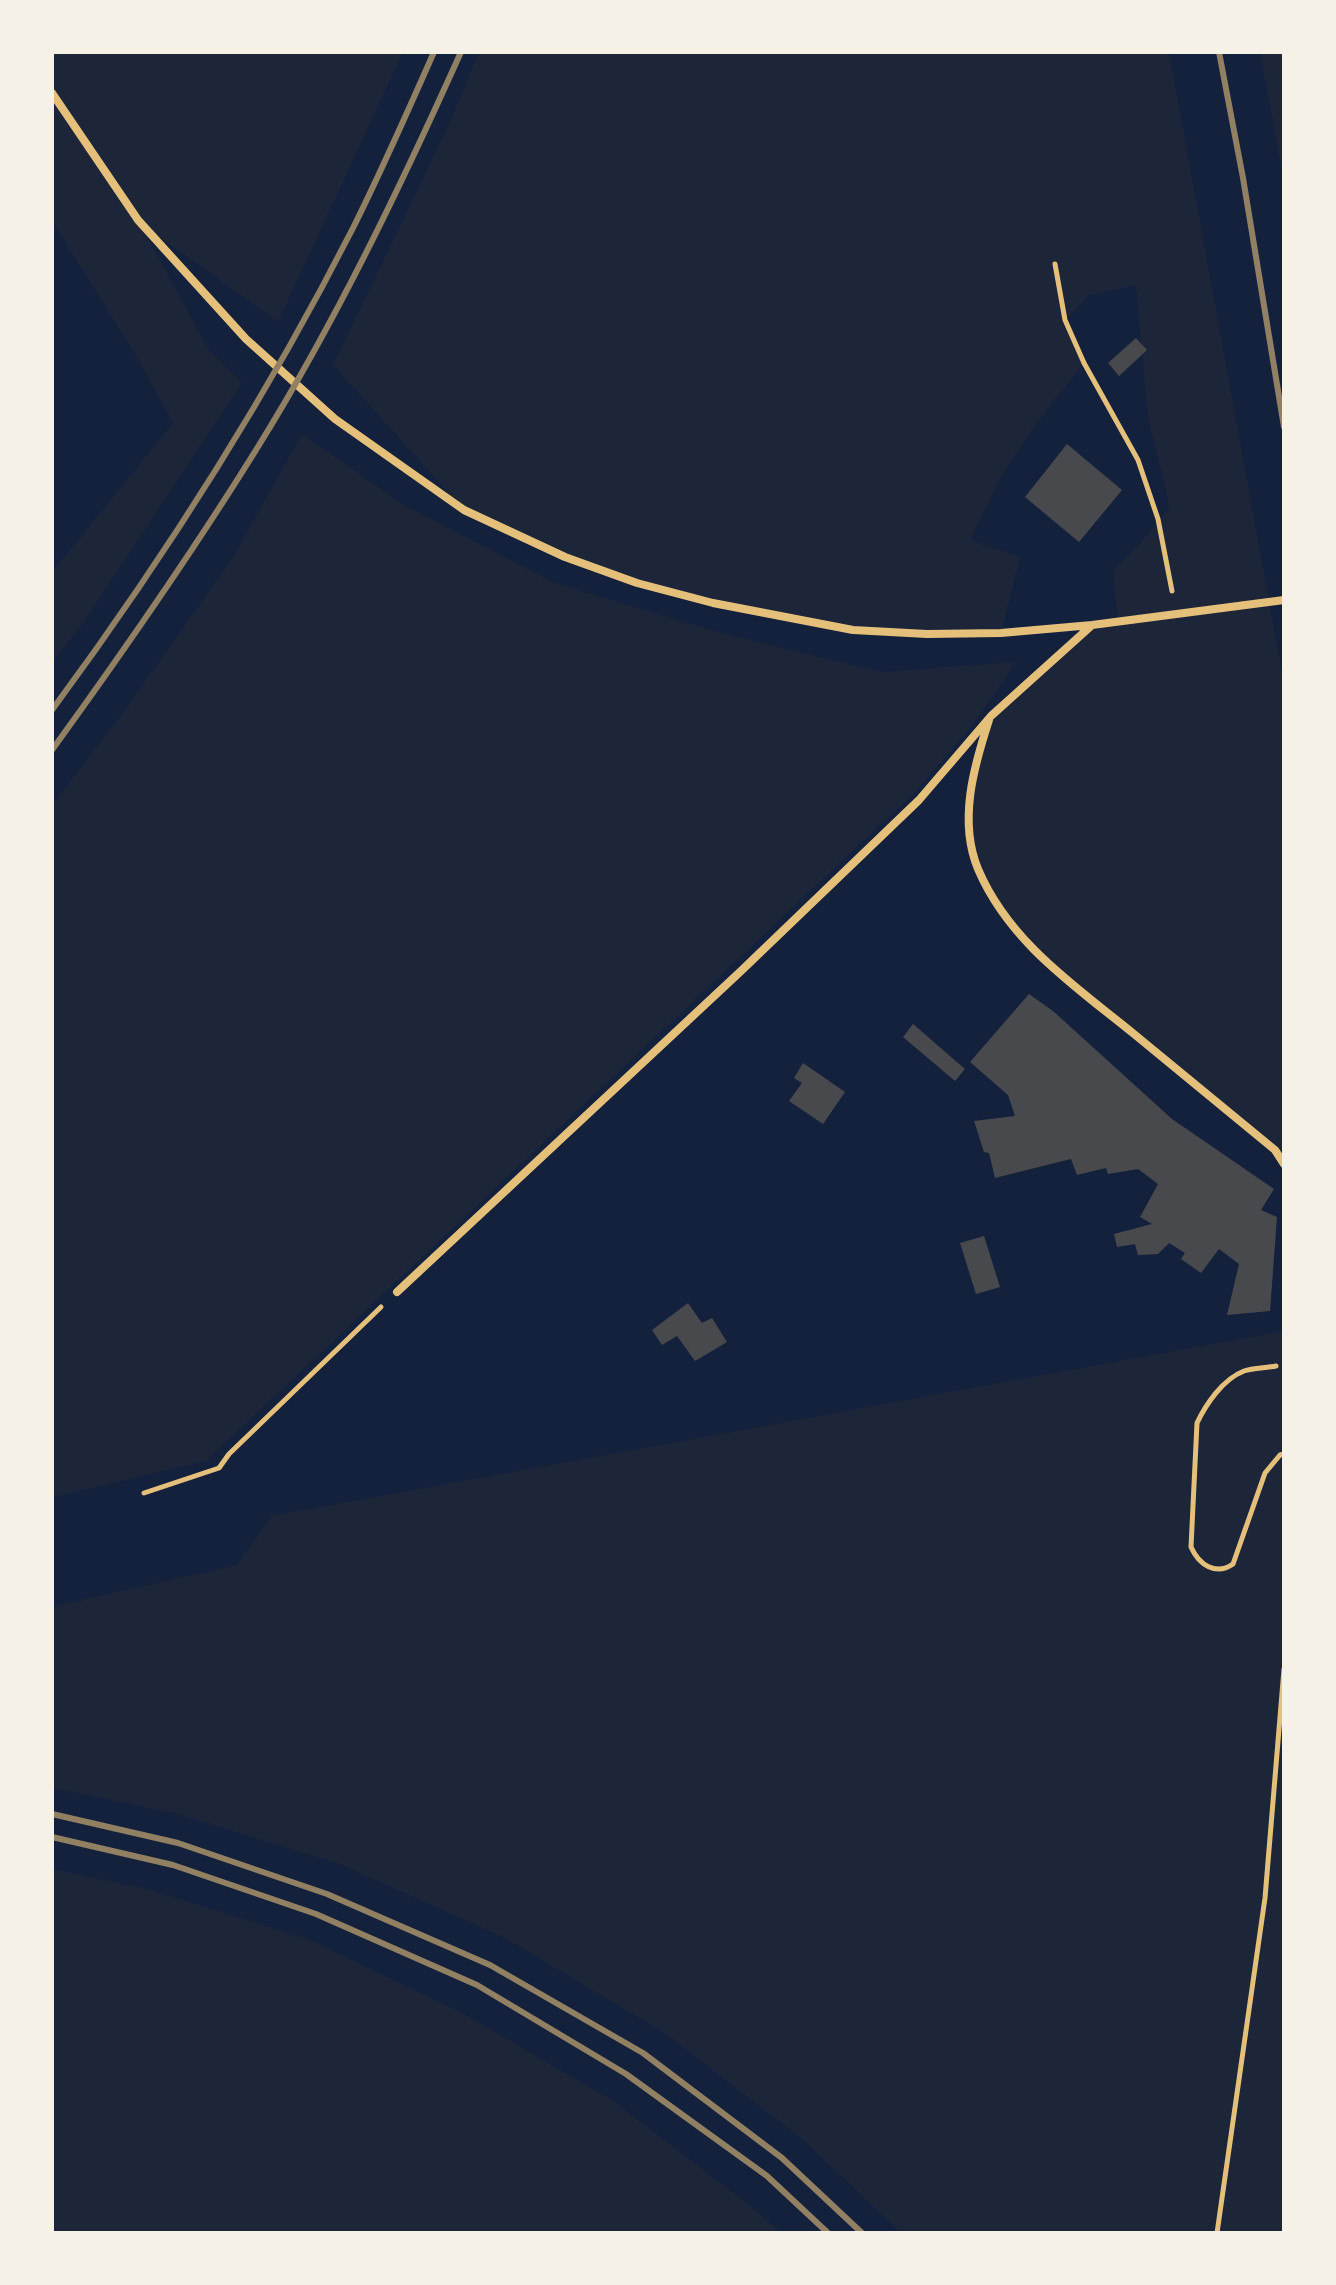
<!DOCTYPE html>
<style>
body{margin:0}
#map{position:relative;width:1336px;height:2285px;overflow:hidden;background:#14213d;font-family:"Fira Sans",sans-serif}
canvas{display:block}
.frame{position:absolute;inset:0;border:54px solid #f6f1e7;pointer-events:none}
</style>
<div id="map">
<canvas width="1336" height="2285"></canvas>
<div class="frame"></div>
</div>
<script>
const ctx = document.querySelector('canvas').getContext('2d');
ctx.lineJoin = 'round';
function paint(path, color) { ctx.fillStyle = color; ctx.fill(path, 'evenodd'); }
function stroke(path, color, width, dash) { ctx.strokeStyle = color; ctx.lineWidth = width; ctx.lineCap = dash ? 'butt' : 'round'; ctx.setLineDash(dash || []); ctx.stroke(path); }
paint(new Path2D(`
 M52 52H403L278 322 139 222 209 350 242 383 81 626 52 663V572L173 423 132 349 52 221Z
 M479 52H1169L1284 684V1164L1275 1150 1039 957 1002 915 977 866 969 809 991 716 1092 625 1118 622 1113 571 1136 548 1170 507 1148 418 1136 285 1090 295 1066 319 1084 363 1036 424 1001 477 970 540 1020 557 1001 633 853 630 713 603 565 557 464 510 333 365 450 122Z
 M1260 52H1284V181Z
 M302 434 404 505 555 583 717 632 881 672 1016 662 971 727 916 791 206 1461 52 1497V805L125 710 233 557Z
 M1284 1331V2233H901L801 2138 663 2032 505 1938 342 1865 175 1813 52 1788V1607L236 1565 272 1516Z
 M52 1869 151 1890 310 1940 462 2013 613 2101 748 2204 781 2233H52Z`), '#1d2539');
paint(new Path2D(`
 M1136 338 1147 350 1119 376 1108 363Z
 M1067 444 1122 490 1079 542 1025 497Z
 M1029 994 1053 1011 1172 1119 1274 1189 1261 1210 1277 1217 1270 1311 1227 1315 1239 1264 1219 1249 1201 1273 1181 1259 1185 1253 1169 1243 1158 1254 1138 1255 1135 1244 1117 1247 1114 1234 1152 1224 1140 1217 1158 1184 1138 1169 1108 1174 1106 1168 1077 1175 1071 1159 995 1178 989 1153 984 1152 974 1121 1015 1116 1008 1095 970 1062Z
 M913 1024 965 1069 955 1081 903 1037Z
 M803 1063 845 1092 823 1124 789 1101 802 1083 794 1078Z
 M984 1236 1000 1287 976 1294 960 1243Z
 M688 1303 702 1323 712 1318 727 1342 695 1361 677 1336 662 1345 652 1330Z`), '#48494c');
stroke(new Path2D(`
 M1055 264 1065 320 1084 363 1138 460 1158 519 1172 591
 M1276 1366C1266 1368 1253 1368 1244 1371 1223 1379 1206 1404 1197 1423L1191 1547C1199 1565 1216 1576 1233 1564L1265 1473 1280 1455 1284 1454
 M144 1493 219 1468 229 1454 381 1307
 M1217 2233 1265 1898 1284 1669`), '#e5c07b', 5);
stroke(new Path2D(`
 M52 93 138 220 246 339 335 419 464 510 565 557 637 583 713 603 853 630 927 634 1001 633 1092 625 1284 600
 M989 720C974 766 958 821 978 869 1009 942 1075 986 1134 1034 1181 1073 1228 1111 1275 1150L1284 1164
 M397 1292 741 971 919 800 991 716 1091 626`), '#e5c07b', 8);
stroke(new Path2D(`
 M1219 52 1243 178 1284 427
 M52 710C165 557 267 397 353 228 382 170 408 111 434 52
 M52 750C123 652 192 553 256 450 335 323 400 188 461 52
 M52 1814 178 1843 327 1894 490 1965 643 2053 782 2158 862 2233
 M52 1837 173 1865 316 1914 477 1985 626 2074 767 2176 828 2233`), '#918062', 6);
</script>
